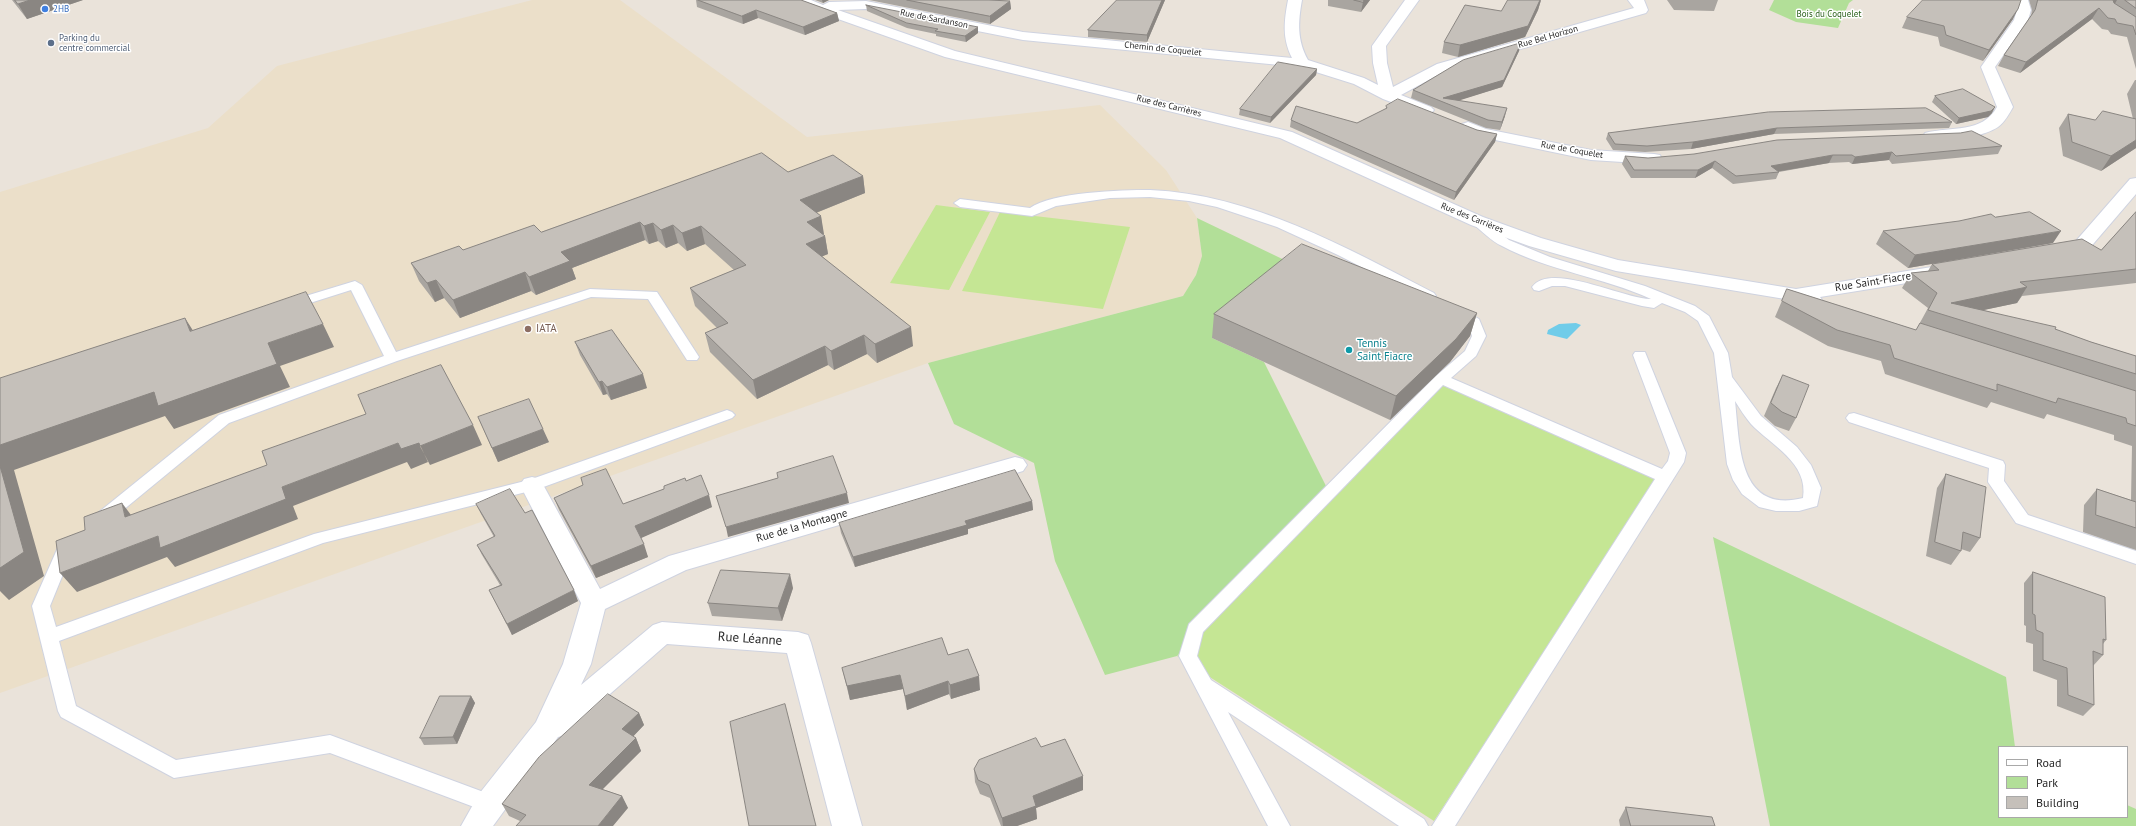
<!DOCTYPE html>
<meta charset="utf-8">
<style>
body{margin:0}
#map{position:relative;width:2136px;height:826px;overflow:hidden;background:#eae3da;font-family:"PT Sans",sans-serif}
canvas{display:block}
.legend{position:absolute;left:1998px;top:746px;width:130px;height:72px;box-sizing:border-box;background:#fff;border:1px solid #a9a9a9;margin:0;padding:5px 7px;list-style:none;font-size:12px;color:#282828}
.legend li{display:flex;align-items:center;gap:8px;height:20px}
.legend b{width:20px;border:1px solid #a9a9a9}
</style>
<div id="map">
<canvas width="2136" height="826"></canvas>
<ul class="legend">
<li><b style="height:5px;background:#fff"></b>Road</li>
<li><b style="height:11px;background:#b2df98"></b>Park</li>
<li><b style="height:11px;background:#c5c0ba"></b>Building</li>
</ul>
</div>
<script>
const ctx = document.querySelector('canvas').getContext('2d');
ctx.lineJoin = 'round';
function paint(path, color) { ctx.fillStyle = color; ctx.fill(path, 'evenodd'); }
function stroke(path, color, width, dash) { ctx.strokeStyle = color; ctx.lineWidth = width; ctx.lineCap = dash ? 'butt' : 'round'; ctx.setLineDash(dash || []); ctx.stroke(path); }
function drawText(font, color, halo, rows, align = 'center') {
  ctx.font = font + ' "PT Sans",sans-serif'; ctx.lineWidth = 3; ctx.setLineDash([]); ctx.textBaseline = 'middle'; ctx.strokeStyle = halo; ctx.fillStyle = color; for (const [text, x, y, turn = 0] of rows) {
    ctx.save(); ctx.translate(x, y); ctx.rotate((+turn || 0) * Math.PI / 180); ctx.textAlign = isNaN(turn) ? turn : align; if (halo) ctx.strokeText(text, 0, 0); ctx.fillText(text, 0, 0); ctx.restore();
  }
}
paint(new Path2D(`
 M532 0H620L807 137 1100 105 1166 170 1197 218 1202 256 1196 275 1183 296 928 363 0 693V192L208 128 277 66Z`), '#ebdfc9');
paint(new Path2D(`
 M1774 0H1853L1849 3 1838 28 1796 22 1769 10Z
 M1197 218 1299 267 1212 338 1264 362 1330 494 1177 656 1105 675 1055 561 1034 463 954 424 928 363 1183 296 1196 275 1202 256Z
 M1713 537 2006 677 2015 747H1999V817H2127V805L2136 809V826H1770Z`), '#b2df98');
paint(new Path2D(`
 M936 205 990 212 949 290 890 283Z
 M1000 212 1130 227 1103 309 962 291Z
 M1437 380 1658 478 1434 821 1177 656Z`), '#c5e694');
paint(new Path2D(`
 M1576 323 1581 325 1567 339 1547 334 1548 330 1559 324Z`), '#70cce9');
const service = new Path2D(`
 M1150 190C1251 194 1345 247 1434 293L1436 296 1434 299H1424L1338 255 1277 227 1217 207 1189 201 1150 197 1110 198 1056 206 1032 216 960 207 954 203 960 199 1030 208C1052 192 1121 190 1150 190Z
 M1477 217 1481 218 1509 240 1550 257 1645 286 1695 306 1709 316 1728 353 1732 377 1761 416 1797 447 1811 465 1821 488 1817 506 1799 511H1776L1759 507 1742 494 1733 480 1727 464 1714 353 1698 321 1685 312 1662 303 1654 308 1642 306 1565 286H1552L1539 291 1534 290 1532 287C1551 261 1626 300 1651 299 1603 277 1549 271 1502 246 1491 241 1482 231 1473 224L1471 221 1473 218ZM1735 401C1740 409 1745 417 1751 424 1771 445 1809 463 1803 498 1738 514 1740 446 1735 401Z
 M355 281 362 285 396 352 590 289 657 292 699 357 697 360H687L648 299 591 297 397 361 229 423 111 520 105 522 99 520 97 516 99 512 219 415 384 356 351 290 291 309 284 305 286 302Z
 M1458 307 1479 319 1486 336 1476 356 1451 378 1662 469 1668 461 1670 453 1633 355 1635 352H1645L1686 453 1684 462 1455 826H1432L1655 479 1443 385 1203 632 1197 656 1211 680 1424 819 1428 826H1399L1228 712 1290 826H1268L1179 656 1189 624 1436 376 1465 351 1472 336 1468 324 1451 311Z
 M727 410 732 412 735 415 732 418 538 489 323 543 59 641 76 706 176 760 330 735 497 797 500 804 497 811 490 813 330 753 174 778 61 717 58 711 32 606 59 545 69 539 75 541 77 545 72 552 50 606 56 627 314 534 529 480Z
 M1854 413 2003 461 2005 465 2004 481 2028 515 2136 551V564L2016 523 1988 482 1989 468 1849 422 1846 418 1849 414Z`);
const minor = new Path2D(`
 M791 0H811L823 5 829 2 866 1 1023 32 1292 58C1282 38 1284 21 1288 0H1302C1298 22 1297 40 1308 60L1364 78 1378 85 1373 63 1372 46 1405 0H1419L1386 46 1387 63 1393 87 1437 64 1634 8 1628 0H1644L1648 10 1646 13 1447 70 1401 95 1431 107 1434 110 1431 113 1426 115 1383 99 1354 84 1300 67 1023 40 866 9 838 10 955 51 1292 132 1483 217 1541 238 1618 260 1796 289 1938 266 1945 268 1947 272 1945 276 1938 278 1820 297 1823 301 1820 305 1813 307 1791 300 1616 271 1529 246 1471 225 1280 138 945 57 793 3Z
 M2014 0H2028L2031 10 2028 20 1995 67 2013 107C2009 114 2005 122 1998 127 1983 137 1943 144 1925 139L1923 136 1925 133C1951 126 1982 134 1997 107L1981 67 2014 20 2017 10Z
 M1468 122 1486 129 1591 150 1654 154 1660 155 1662 159 1660 163 1654 164 1591 160 1476 136 1462 130 1460 127 1462 124Z
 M2136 178V194L2088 250 2058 257 2051 255 2049 251 2051 247 2075 242 2130 179Z
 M1015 457 1023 459 1027 465 1023 471 686 570 605 609 591 664 581 685 653 625 662 622 798 632 808 635 811 643 862 826H832L787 653 667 644 562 736 558 737 493 826H461L479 794 536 722 563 664 581 603 520 485 524 479 532 477 540 479 600 589 669 556Z`);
stroke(service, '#cfd3e0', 2);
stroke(minor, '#cfd3e0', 2);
paint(service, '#fff');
paint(minor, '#fff');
paint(new Path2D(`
 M12 0H83L27 19Z
 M696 0H801L837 13 839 21 805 35 758 18 743 24 697 7Z
 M815 0H848H829L823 3Z
 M869 0H989L1010 1 1011 9 990 24Z
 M1117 0H1165L1147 42 1088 37V30Z
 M1328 0H1370L1361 12 1328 6Z
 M1541 0 1538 10 1525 37 1458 57 1442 53 1444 42 1501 11Z
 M1667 0H1718L1714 11 1674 10Z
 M2029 0H2136V69L2127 37 2111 34 2108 30 2102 29 2092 19 2020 73 1998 66 2004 55 2031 16 2032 10Z
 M866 5 978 33 966 42 936 36V34L907 28 867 11Z
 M1907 17 2013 19 1983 61 1940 46 1938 37 1902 28Z
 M1521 43 1519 51 1502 87 1459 100 1505 116 1500 130 1486 128 1411 98 1413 90Z
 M1317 69 1316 75 1270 123 1239 115 1240 109Z
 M2135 80H2136V148L2101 171 2063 156 2059 128 2068 114 2095 120 2133 119 2127 94Z
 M1935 96 1992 113 1988 117 1956 124 1932 102Z
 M1386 106 1477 130 1497 134 1495 142 1454 200 1290 127 1291 120 1357 123 1386 109Z
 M1952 122 1949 128 1774 134 1691 149 1645 152 1613 150 1606 139 1608 133Z
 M2002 146 1998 154 1892 164 1889 160 1852 164 1849 162 1829 163 1779 172 1776 179 1733 184 1712 168 1695 178H1631L1622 164 1625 156 1648 158Z
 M788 172 863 176 865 193 816 213 821 216 823 234 825 236 828 254 822 256 913 346 877 363 867 354 834 370 828 365 757 399 710 352 705 333 717 328 695 306 690 288 734 270 705 244 687 251 678 243 666 248 658 241 649 244 645 240 572 268 576 279 536 295 531 291 460 318 444 298 435 302 419 281 411 263 463 250 541 232Z
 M2136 212V283L2022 296 2017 303 1983 310 2055 329 2091 342 2136 356V550L2083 532 2084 505 2097 489 2131 500 2132 446 2114 440V435L2047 414 2044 419 1991 402 1987 408 1885 374 1881 361 1828 346 1775 317 1787 289 1916 330 1928 308 1902 288 1911 273 1928 271 1932 264 2101 250Z
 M1995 217 2053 243 1908 268 1876 244 1883 231Z
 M1477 313 1470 336 1450 362 1390 420 1212 338 1214 314Z
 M575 342 647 388 611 400 607 394 603 395 580 355Z
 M1783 375 1796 418 1789 431 1775 426 1764 416 1776 388Z
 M478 417 549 442 498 462Z
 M1946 474 1980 538 1970 552 1961 549V551L1951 565 1926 556 1937 488Z
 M686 481 712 507 640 538 648 557 596 578 559 510 554 498 623 504Z
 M1032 501 1033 510 968 529V534L855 567 841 533 839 523Z
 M476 504 578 601 512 635 489 590 500 585 482 555 477 545 494 537 481 514Z
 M2033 572 2106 640 2103 644V655L2093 666 2094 705 2083 716 2057 706V680L2033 671V644L2026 642V626L2024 625V583Z
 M793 588 782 621 712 616 708 603Z
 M948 655 980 690 951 699 949 694 907 710 903 689 850 700 842 668Z
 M471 696 475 703 457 744 424 745 420 738Z
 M639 713 644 725 633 736 636 738 641 751 602 789 622 796 628 808 520 821 509 816 502 804Z
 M1041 747 1083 790 1036 808 1037 819 1017 826H1001L990 798 980 794 975 782 974 769Z
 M1626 807 1715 826H1620L1619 820Z`), '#a9a5a0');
paint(new Path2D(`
 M30 0H83L27 19 18 4Z
 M822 0H829L823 3Z
 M1162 0H1165L1147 42V35Z
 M1364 0H1370L1361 12 1363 2Z
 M1541 0 1538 10 1525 37 1458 57 1460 45Z
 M2112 0H2117L2113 7Z
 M1010 1 1011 9 990 24V16Z
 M2099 8 2092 19 2020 73 2026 62Z
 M2018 9 2013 19 1983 61 1989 50Z
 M756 10 758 18 743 24 742 16Z
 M837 13 839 21 805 35 803 27Z
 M978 27V33L966 42 965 36Z
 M1521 43 1519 51 1502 87 1448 104 1443 98Z
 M1317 69 1316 75 1270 123 1271 117Z
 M1995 107 1992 113 1988 117 1956 124 1959 118Z
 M1507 108 1505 116 1500 130 1502 122Z
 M1777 128 1774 134 1691 149 1693 142Z
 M1497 134 1495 142 1454 200 1456 192Z
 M2136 140V148L2101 171 2111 156Z
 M1892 152 1889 160 1852 164 1855 157Z
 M1833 155 1829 163 1775 172 1771 166Z
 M1715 161 1712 168 1695 178 1698 170Z
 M863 176 865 193 803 218 800 200Z
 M821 216 824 234 810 240 807 222Z
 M640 222 645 240 572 268 576 279 536 295 529 277 561 252Z
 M653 223 658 241 649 244 644 226Z
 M673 225 678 243 666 248 661 230Z
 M701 226 705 244 687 251 682 233Z
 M2061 231 2053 243 1908 268 1915 255Z
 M825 236 828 254 809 262 806 244Z
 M525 272 531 291 460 318 453 300Z
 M436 280 444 298 435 302 427 283Z
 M2027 287 2017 303 1951 317V303Z
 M1477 313 1470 336 1450 362 1390 420 1396 396Z
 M185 318 199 340 190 331Z
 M323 324 334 347 280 366 290 387 174 429 165 416 14 470 44 576 9 600 0 591V445L268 343Z
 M911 327 913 346 877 363 875 344Z
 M864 335 867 354 834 370 831 351Z
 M825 346 828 365 757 399 753 380Z
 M643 374 647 388 611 400 607 387Z
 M602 381 607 394 603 395 599 382Z
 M473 425 482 445 430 465 420 446Z
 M543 429 549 442 498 462 492 448Z
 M398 443H419L428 462 411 469 407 462 293 506 298 519 175 567 167 557 77 592 60 573 158 536 282 487Z
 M847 493 849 503 728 537 726 527Z
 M709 495 712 507 639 539 635 526Z
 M1032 501 1033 510 968 529V534L855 567 853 557 965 521Z
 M122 503 137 523 125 517Z
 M644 544 648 557 596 578 591 566Z
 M790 574 793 588 782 621 778 608Z
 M574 590 578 601 512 635 507 624Z
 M900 675 903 689 850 700 847 686Z
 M979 676 980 690 951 699 950 685Z
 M948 681 949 694 907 710 905 696Z
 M471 696 475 703 457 744 453 737Z
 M639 713 644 725 628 742 622 729Z
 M636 738 641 751 595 797 589 785Z
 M1083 776V790L1036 808 1037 819 1017 826H1003L1002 818 1033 796Z
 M622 796 628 808 613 826H598Z`), '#8a8682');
const building = new Path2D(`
 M15 0H30L18 4Z
 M698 0H801L837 13 803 27 756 10 742 16Z
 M907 0H989L1010 1 990 16Z
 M1117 0H1162L1147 35 1088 30Z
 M1354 0H1364L1363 2Z
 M1508 0H1540L1528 26 1460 45 1444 42 1465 5 1501 11Z
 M1923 0H2021L2018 9 1989 50 1946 35 1944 26 1907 17Z
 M2038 0H2113L2114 3 2136 17V35L2133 26 2117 23 2115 19 2108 18 2099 8 2026 62 2004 55 2035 10Z
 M2125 0H2136V8Z
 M866 5 978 27 965 36 935 31 938 29 907 23Z
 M1521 43 1504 80 1443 98 1507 108 1502 122 1488 120 1413 90 1463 60Z
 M1278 62 1317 69 1271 117 1240 109Z
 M1963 89 1995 107 1991 111 1959 118 1935 96Z
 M1398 99 1477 130 1497 134 1456 192 1291 120 1296 106 1357 123 1387 108 1386 106Z
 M1926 108 1952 122 1777 128 1693 142 1647 146 1615 144 1608 133 1768 112Z
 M2103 111 2136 119V140L2111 156 2072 142 2068 114 2095 120Z
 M1972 131 2002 146 1896 156 1892 152 1855 157 1852 155H1833L1771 166 1779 172 1736 176 1715 161 1698 170H1634L1625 156 1648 158 1694 154 1777 140 1960 133Z
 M762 153 788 172 833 155 863 176 800 200 821 216 807 222 825 236 806 244 911 327 875 344 864 335 831 351 825 346 753 380 705 333 728 323 690 288 746 265 701 226 682 233 673 225 661 230 653 223 644 226 640 222 561 252 570 261 529 277 525 272 453 300 436 280 427 283 411 263 459 246 463 250 534 225 541 232Z
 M2030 212 2061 231 1915 255 1883 231 1959 221 1991 214 1995 217Z
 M2136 212V269L2020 282 2027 287 1951 303 2056 327 2055 329 2091 342 2136 356V374L1928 310 1937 293 1911 273 1939 270 1932 264 2082 239 2101 250Z
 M1302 244 1477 313 1456 339 1396 396 1214 314Z
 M1787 289 1916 330 1920 323 2136 391V426L2127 423 2126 418 2058 398 2056 403 1997 384V391L1894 358 1890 345 1837 330 1782 301Z
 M306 292 323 324 268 343 277 364 158 406 154 392 0 445V378L185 318 190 331Z
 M612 330 643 374 607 387 602 381 599 382 575 342Z
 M441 365 473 425 420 446 419 443 401 449 398 443 282 487 286 499 160 548 158 536 60 573 56 541 85 530 84 517 122 503 125 517 267 465 262 451 366 414 358 395Z
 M1783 375 1809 385 1796 418 1782 412 1771 403Z
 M529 399 543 429 492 448 478 417Z
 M833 456 847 493 726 527 716 496 778 478 777 473Z
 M0 466 24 552 0 568Z
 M606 469 623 504 664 489V486L685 478 686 481 701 475 709 495 635 526 644 544 591 566 554 498 583 485 581 478Z
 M1015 470 1032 501 965 521 967 525 853 557 839 523Z
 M1946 474 1986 487 1980 538 1963 532 1961 551 1935 542Z
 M510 489 525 513 532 510 574 590 507 624 489 590 502 585 477 545 495 536 476 504Z
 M2097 489 2136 502V528L2096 515Z
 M721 570 790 574 778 608 708 603Z
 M2033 572 2105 597 2106 640 2103 639V655L2093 651 2094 705 2068 695 2067 668 2043 660V633L2036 630 2035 615 2033 614Z
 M942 638 948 655 968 649 979 676 950 685 948 681 905 696 900 675 847 686 842 668Z
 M608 694 639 713 622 729 636 738 589 785 622 796 598 826H516L526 815 502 804 539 757Z
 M440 696H471L453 737 420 738Z
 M785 704 816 826H749L730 722Z
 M1036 738 1041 747 1065 739 1083 776 1033 796 1036 806 1002 818 989 785 978 780 974 769 979 760Z
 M1626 807 1712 817 1715 826H1631Z`);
paint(building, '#c5c0ba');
stroke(building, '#8a8682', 1);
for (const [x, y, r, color] of [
 [45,9,4,"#3f7fe0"],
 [51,43,4,"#5c6f8a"],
 [528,329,4,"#8d6e63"],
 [1349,350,4,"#0f9aa8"]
]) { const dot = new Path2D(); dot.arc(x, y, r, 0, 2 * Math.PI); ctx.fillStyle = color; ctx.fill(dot); stroke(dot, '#fff', 1.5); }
drawText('9px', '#366cbe', '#fff', [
 ["2HB",53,9]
], 'left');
drawText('9px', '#2c611c', '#fff', [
 ["Bois du Coquelet",1829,14]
]);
drawText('9px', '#282828', '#fff', [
 ["Rue de Sardanson",934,19,11],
 ["Rue Bel Horizon",1548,37,-16],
 ["Chemin de Coquelet",1163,49,6],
 ["Rue des Carrières",1169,106,14],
 ["Rue de Coquelet",1572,150,10],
 ["Rue des Carrières",1472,218,22]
]);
drawText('9px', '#4e5e75', '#fff', [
 ["Parking du",59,38],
 ["centre commercial",59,48]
], 'left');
drawText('11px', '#282828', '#fff', [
 ["Rue Saint-Fiacre",1873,282,-9],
 ["Rue de la Montagne",802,526,-16]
]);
drawText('11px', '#785e54', '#fff', [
 ["IATA",536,329]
], 'left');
drawText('11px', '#0d838f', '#fff', [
 ["Tennis",1357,344],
 ["Saint Fiacre",1357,357]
], 'left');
drawText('13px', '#282828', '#fff', [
 ["Rue Léanne",750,639,4]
]);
</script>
